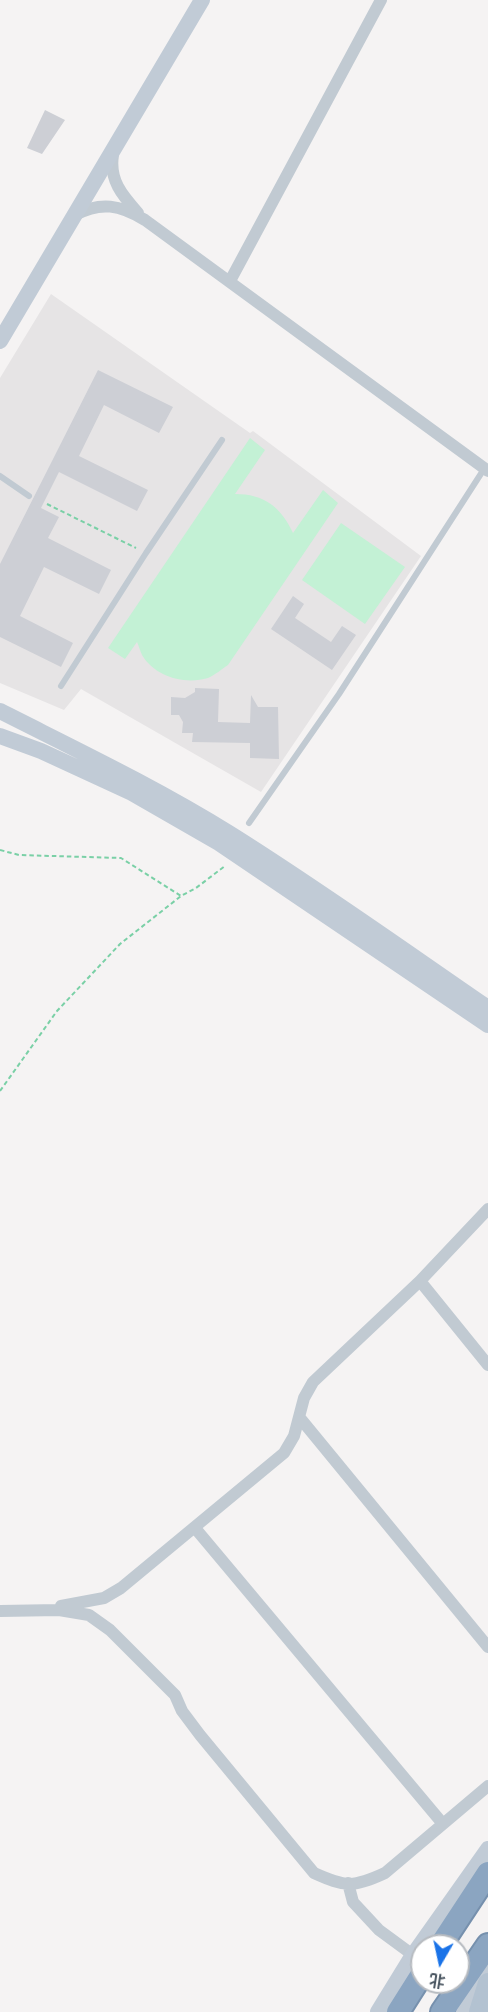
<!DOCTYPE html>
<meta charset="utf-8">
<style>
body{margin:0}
#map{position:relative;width:488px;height:2012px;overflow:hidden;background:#f5f3f3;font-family:"Roboto Condensed","Noto Sans SC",sans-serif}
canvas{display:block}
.north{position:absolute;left:410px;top:1934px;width:60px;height:60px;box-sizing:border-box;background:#fff;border:2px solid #b7bbc0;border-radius:50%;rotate:189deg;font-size:16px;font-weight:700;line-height:24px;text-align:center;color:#4a5661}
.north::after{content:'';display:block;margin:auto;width:21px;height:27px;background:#1a73e8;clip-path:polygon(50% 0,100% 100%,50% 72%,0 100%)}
</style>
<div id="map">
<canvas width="488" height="2012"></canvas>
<div class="north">北</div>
</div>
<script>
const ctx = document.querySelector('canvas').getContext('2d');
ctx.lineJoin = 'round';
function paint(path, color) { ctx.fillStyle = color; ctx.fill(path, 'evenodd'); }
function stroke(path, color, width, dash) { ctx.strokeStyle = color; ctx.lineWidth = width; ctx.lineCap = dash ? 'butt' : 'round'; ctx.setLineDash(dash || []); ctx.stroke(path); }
paint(new Path2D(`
 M51 294 250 433 253 431 421 556 261 792 81 689 64 710 0 683V378Z`), '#e6e4e5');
paint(new Path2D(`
 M250 438 265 450 235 494C264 494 281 507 293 533L323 490 338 503 228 665C222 669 215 675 208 678 185 685 155 677 142 655 140 651 139 646 137 642L125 659 108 648Z
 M341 523 405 567 365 624 302 580Z`), '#c3f1d5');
paint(new Path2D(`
 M45 110 65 120 42 154 27 148Z
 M98 370 173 407 159 433 104 405 79 456 148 490 137 511 59 472 41 508 59 517 48 538 111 570 99 594 44 567 20 616 73 643 61 667 0 637V564Z
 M293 596 304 604 295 618 331 642 342 626 356 635 332 670 271 629Z
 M195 688 219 689 218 722 250 723 251 695 258 707H278L279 759 250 758V743L192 742 193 733H182L183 722 179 715H171V697L185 698 195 692Z`), '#cdcfd5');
const highway = new Path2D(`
 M440 1946 488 1873
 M398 2012 422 1974
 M442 2012 488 1945`);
stroke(highway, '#7690ad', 26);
stroke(new Path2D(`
 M47 504 136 548
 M0 850 19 855 121 858 181 896
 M0 1091 57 1011 120 944 181 896 196 888 225 866`), '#7ad0a6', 2, [4.5, 3]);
stroke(new Path2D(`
 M0 476 29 496
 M61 686 146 553 222 440
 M249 823 339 694 484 469`), '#c1cad2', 6);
stroke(new Path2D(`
 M113 155C109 180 122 195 138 213
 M75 215C101 201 120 205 145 220L488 471
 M230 281 381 0
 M488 1209 420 1281 488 1365
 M300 1418 488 1647
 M195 1528 443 1824
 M61 1606 104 1598 121 1588 284 1453 294 1436 304 1398 313 1382 420 1281
 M0 1611 59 1610 89 1615 110 1630 175 1695 182 1711 200 1735 314 1873C345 1887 353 1888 385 1873L488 1786
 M348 1883 353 1902 379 1930 413 1955`), '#c1cad2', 12);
stroke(new Path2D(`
 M0 341 202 0
 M0 711C77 750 155 787 229 833 317 888 402 949 488 1008
 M0 736 41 751 132 793 219 843 488 1025
 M378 2012 413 1955 488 1849
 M464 2012 488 1970`), '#c1cbd6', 16);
stroke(new Path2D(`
 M479 2012 488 1983`), '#b3c2d1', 20);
stroke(highway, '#8ba5c1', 22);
</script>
